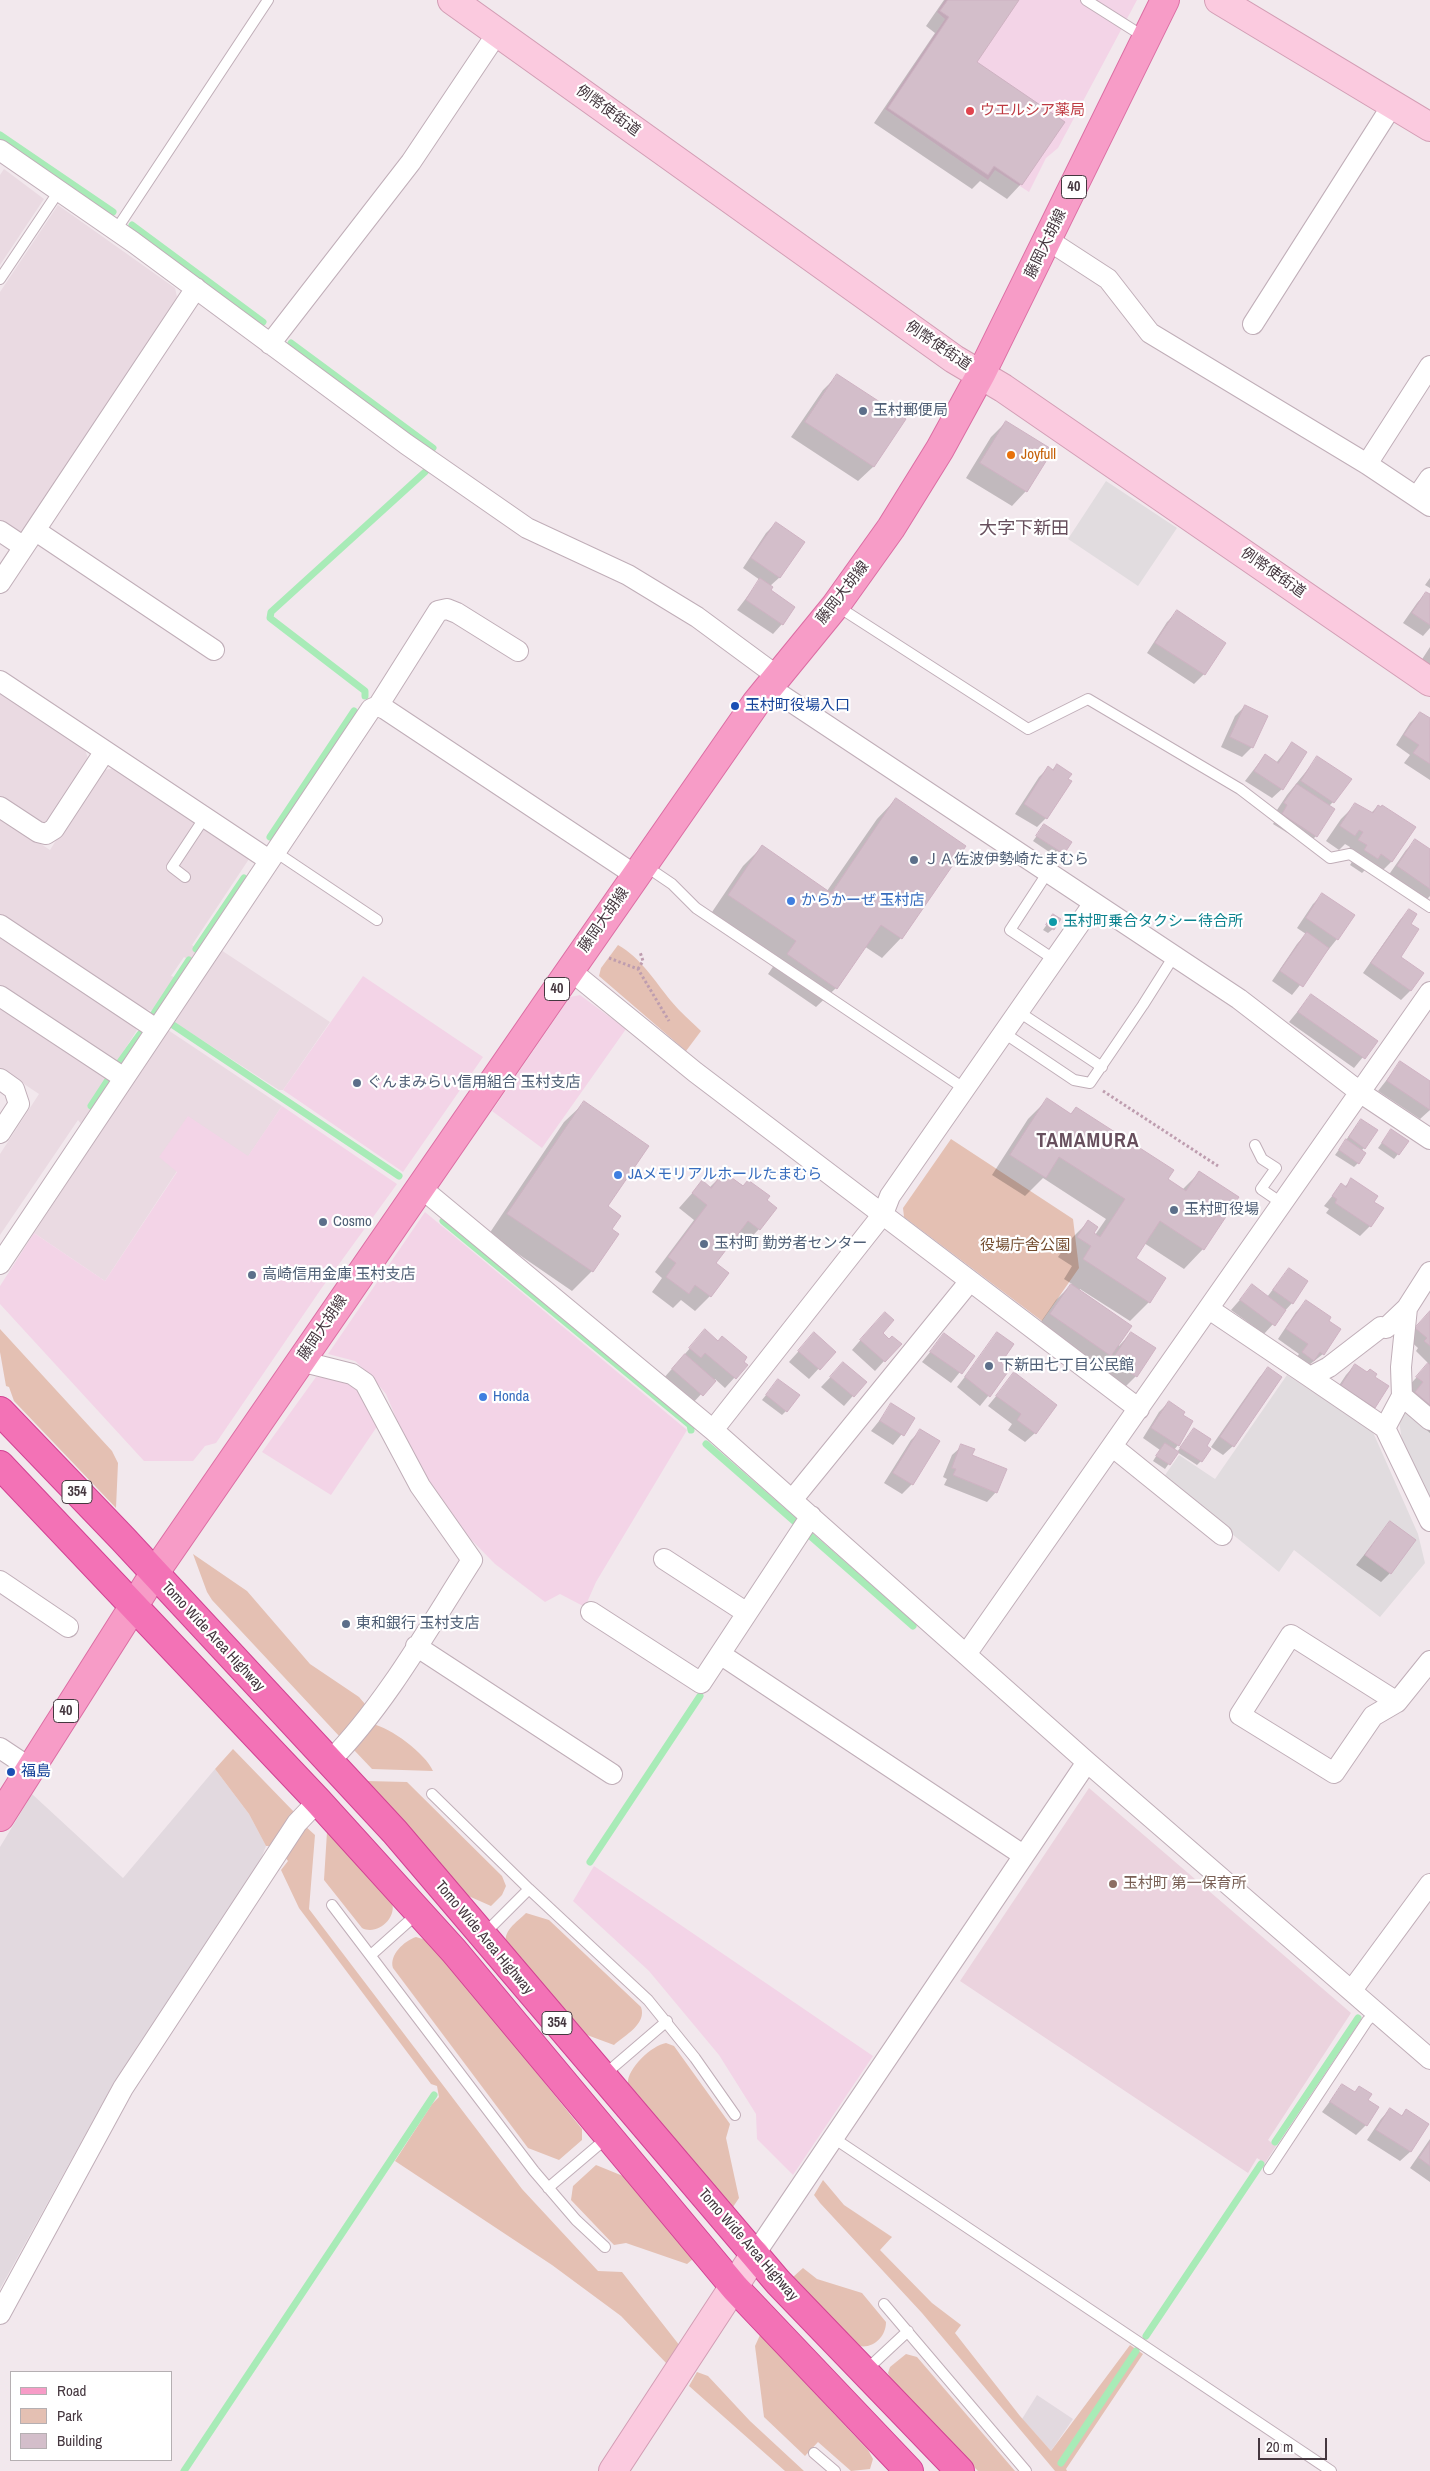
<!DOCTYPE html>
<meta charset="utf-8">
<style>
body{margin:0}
#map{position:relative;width:1430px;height:2471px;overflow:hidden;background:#f2e8ed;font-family:"Archivo Narrow",sans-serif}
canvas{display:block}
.legend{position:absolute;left:10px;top:2371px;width:162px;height:90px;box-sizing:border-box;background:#fff;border:1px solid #b5afb2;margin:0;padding:6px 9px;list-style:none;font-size:15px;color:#45373f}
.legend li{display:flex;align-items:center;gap:10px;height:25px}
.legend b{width:25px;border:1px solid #b5afb2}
.scale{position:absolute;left:1258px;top:2438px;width:69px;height:22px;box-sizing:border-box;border:2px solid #45373f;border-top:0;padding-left:6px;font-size:15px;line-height:18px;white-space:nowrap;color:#45373f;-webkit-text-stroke:4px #fff;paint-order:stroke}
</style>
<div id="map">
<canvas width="1430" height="2471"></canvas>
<ul class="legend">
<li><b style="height:6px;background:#f79cc7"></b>Road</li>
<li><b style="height:14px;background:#e4c0b3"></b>Park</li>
<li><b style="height:14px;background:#d3beca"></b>Building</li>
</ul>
<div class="scale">20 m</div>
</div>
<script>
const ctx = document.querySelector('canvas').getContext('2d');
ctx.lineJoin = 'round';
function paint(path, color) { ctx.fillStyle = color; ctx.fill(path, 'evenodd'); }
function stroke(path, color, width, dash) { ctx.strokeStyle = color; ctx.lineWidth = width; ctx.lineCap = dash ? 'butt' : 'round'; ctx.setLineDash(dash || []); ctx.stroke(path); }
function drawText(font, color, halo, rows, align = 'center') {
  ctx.font = font + ' "Archivo Narrow","Noto Sans JP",sans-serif'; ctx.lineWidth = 4.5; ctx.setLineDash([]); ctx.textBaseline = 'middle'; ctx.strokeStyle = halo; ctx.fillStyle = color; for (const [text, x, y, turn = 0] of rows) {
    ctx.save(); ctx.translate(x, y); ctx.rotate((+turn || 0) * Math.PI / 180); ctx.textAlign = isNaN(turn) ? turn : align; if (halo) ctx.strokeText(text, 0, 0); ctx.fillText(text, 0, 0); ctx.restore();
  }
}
paint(new Path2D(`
 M4 169 44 199 0 265V175Z
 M58 205 175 288 177 297 28 528 18 532 0 520V292Z
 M0 692 85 749 89 762 50 822 39 825 0 799Z
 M115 768 249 859 192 945 200 951 193 962 184 957 171 976 181 979 160 1012 138 1008 0 916V817L50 850 100 771Z
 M0 935 132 1023 137 1030 117 1062 0 985Z
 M221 950 330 1022 283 1090H279L174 1022Z
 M0 1003 108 1076 87 1107 92 1110 82 1125 78 1120 0 1235V1154L39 1094 0 1068Z
 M168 1030 282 1106 248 1157 188 1117 177 1171 105 1281 34 1233Z`), '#eadae2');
paint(new Path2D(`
 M945 0H1137L1058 148 1046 158 1029 192 995 170 988 180 885 109 945 19 937 12Z
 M363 976 483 1057 403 1172 283 1090Z
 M580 995 626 1029 542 1148 492 1111 570 997Z
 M282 1106 397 1184 321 1289 216 1443 205 1446 193 1461H144L0 1304V1286L34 1233 105 1281 177 1172 159 1157 188 1116 248 1156Z
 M425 1212 687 1430 596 1582 585 1607 560 1594 545 1602 495 1564 450 1518 417 1468 386 1394 371 1376 355 1361 328 1354Z
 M316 1377 344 1379 361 1392 378 1425 331 1495 262 1452Z
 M594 1866 873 2056 793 2175 757 2139 756 2114 719 2055 649 1971 573 1901Z`), '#f3d4e7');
paint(new Path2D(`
 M215 1769 249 1814 266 1846 255 1874 112 2086 0 2289V1847L32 1794 123 1878Z
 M1037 2395 1073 2419 1051 2451 1022 2419Z`), '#e2d9df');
paint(new Path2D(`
 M1089 1788 1351 2013 1268 2140 1276 2146 1265 2163 1257 2158 1248 2173 960 1981Z`), '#ebd3de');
paint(new Path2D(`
 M618 945C641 958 654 980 671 1001 680 1012 691 1021 701 1031L686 1051 599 976 601 968Z
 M951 1139 1073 1219 1079 1268 1042 1321 904 1217 903 1208Z
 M0 1329 112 1451 118 1463 116 1508 14 1401 9 1387 6 1386 0 1352Z
 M193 1554 247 1591 310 1664 359 1697 365 1704 340 1737 212 1600 207 1592Z
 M372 1724C390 1727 426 1754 433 1771L372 1769 354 1750Z
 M233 1749 294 1812 270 1846H266L249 1814 215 1769Z
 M366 1781 407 1782 502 1876 506 1886 502 1895 491 1906 464 1894Z
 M305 1826 315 1835 309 1909 522 2189 598 2271 622 2272 680 2346 668 2365 621 2316 552 2265 395 2161 432 2104 439 2097 437 2086 431 2084 299 1908 281 1870 288 1861 285 1857Z
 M327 1832 392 1903C397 1918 377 1936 362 1928L324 1880Z
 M526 1913 549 1920 641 2007C647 2024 625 2035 614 2045L587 2035 507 1945C501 1932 517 1922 526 1913Z
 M416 1937 426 1940 443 1957 582 2129V2140L559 2160 528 2148 393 1968C389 1955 404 1941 416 1937Z
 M666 2043 674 2046 730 2124 726 2138 739 2198 733 2207 628 2083C627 2069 652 2045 666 2043Z
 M596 2165 623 2176 693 2259 687 2264 626 2243 614 2245 571 2200 573 2186Z
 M823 2180 844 2205 892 2237 880 2250 932 2303 961 2325 955 2333 1020 2416 1051 2451 1130 2345 1143 2354 1066 2469 1067 2471H1055L922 2313 820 2203 814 2195Z
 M803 2268 817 2279 862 2293 886 2322C886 2339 869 2352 854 2344L793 2277Z
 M760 2335 868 2450 873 2459 870 2469 851 2471 818 2442 805 2456 764 2417 755 2346Z
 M906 2354 917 2357 1015 2471H978L893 2384 888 2373 890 2367Z
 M697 2372 708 2376 750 2421 804 2471H785L689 2386Z`), '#e4c0b3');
paint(new Path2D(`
 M1106 481 1177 528 1138 586 1068 539Z
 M1287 1375 1372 1430 1418 1534 1425 1563 1380 1617 1294 1550 1279 1572 1163 1478 1179 1455 1215 1479Z
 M1407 1409 1430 1430V1497L1402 1441 1399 1420Z`), '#e1dcdf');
paint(new Path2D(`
 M944 0H1017L975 62 1021 184 1007 199 980 181 972 189 874 123 935 33 926 26Z
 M837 376 904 420 873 467 858 481 791 437 823 390Z
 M1006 422 1026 491 1012 506 966 478 991 437Z
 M776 523 780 577 770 586 769 591 782 624 773 634 737 610 760 580 743 568 766 533Z
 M1430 578V588L1425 585Z
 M1426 593 1430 596V628L1423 636 1403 623 1417 603Z
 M1177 612 1224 643 1204 674 1194 684 1147 653 1167 622Z
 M1430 647V671L1419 664Z
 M1245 706 1252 747 1242 757 1221 747 1235 716Z
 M1420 713 1430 720V780L1404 763 1410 755 1396 745 1410 723Z
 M1292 743 1282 789 1272 798 1245 781 1265 755 1276 763Z
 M1317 758 1333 802 1329 806 1316 836 1307 845 1273 824 1278 816 1275 813 1287 795Z
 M1057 765 1046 818 1037 827 1015 814 1039 777 1048 768 1052 770Z
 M896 799 901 938 882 958 864 946 836 988 816 1007 768 974 777 961 710 915 743 866 762 847 827 891 877 819Z
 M1355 805 1371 813 1378 806 1414 827 1391 862 1377 876 1366 869 1362 873 1350 865 1353 860 1345 855 1350 847 1345 844 1339 850 1326 841 1341 819Z
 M1044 826 1070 843 1058 858 1033 841Z
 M1416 841 1430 850V896L1425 901 1388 876 1406 850Z
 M1322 895 1337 939 1292 995 1272 981 1297 944 1306 934 1297 928 1313 904Z
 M1409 911V924L1399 957 1411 990 1401 1000 1363 973 1400 920Z
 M1053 916V929L1048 933 1043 930Z
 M1311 995 1376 1041 1354 1068 1289 1022Z
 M1400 1063 1430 1083V1110L1420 1119 1378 1091Z
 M1047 1100 1070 1115 1076 1108 1182 1190 1199 1173 1203 1249 1184 1269 1144 1243 1134 1258 1149 1302 1130 1321 1080 1289 1079 1291 1119 1346 1131 1333 1136 1376 1126 1386 1103 1370 1113 1353 1096 1370 1036 1329 1056 1300 1072 1284 1064 1279 1072 1266 1058 1257 1069 1241 1088 1222 1092 1233 1095 1235 1106 1219 1043 1178 1025 1196 992 1175 1028 1119Z
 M584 1103 610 1230 592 1271 572 1291 489 1234 564 1122Z
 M1357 1125 1364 1148 1361 1151 1358 1163 1354 1167 1335 1155Z
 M1391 1130 1398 1154 1394 1159 1378 1148Z
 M724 1173 765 1200 759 1229 745 1244 734 1237 714 1263 710 1296 695 1311 681 1300 673 1308 652 1292 662 1278 655 1272 694 1220 679 1208 702 1182 709 1188Z
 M1352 1180 1372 1202 1370 1226 1360 1236 1326 1213 1329 1209 1324 1206 1341 1185 1344 1187Z
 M1289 1269 1292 1303 1264 1334 1231 1310 1252 1286 1267 1297Z
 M1306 1302 1323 1354 1304 1369 1293 1362 1299 1354 1278 1339 1296 1312Z
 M1430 1312V1433L1401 1407 1403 1392 1429 1364 1416 1351 1418 1348 1407 1338Z
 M875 1323 881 1333 884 1361 875 1371 852 1350Z
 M705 1331 746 1365 725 1388 715 1379 692 1404 663 1379Z
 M998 1334 1000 1363 1009 1370 980 1406 957 1387Z
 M944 1335 973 1356 951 1383 922 1362Z
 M805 1344 834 1352 809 1379 789 1362Z
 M843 1364 865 1382 844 1406 821 1387Z
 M1355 1365 1373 1377 1374 1407 1364 1417 1332 1396 1346 1375Z
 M1268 1368 1233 1446 1223 1455 1211 1447 1259 1378Z
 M1014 1374 1035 1433 1025 1442 1008 1430 1012 1424 988 1406Z
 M774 1385 786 1411 782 1415 762 1400Z
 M1169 1402 1182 1415 1178 1445 1174 1450 1177 1452 1194 1429 1205 1446 1201 1461 1197 1465 1177 1452 1165 1469 1153 1461 1160 1450 1143 1438 1159 1412Z
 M892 1405 914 1419 893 1445 871 1431Z
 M921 1430 938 1441 912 1484 902 1494 884 1483 911 1440Z
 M962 1446 996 1492 987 1502 944 1485 947 1479 943 1477 952 1455Z
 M1390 1523V1573L1381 1582 1356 1565Z
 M1342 2085 1366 2100V2125L1356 2135 1322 2112Z
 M1390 2109 1401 2116 1407 2111 1428 2124 1410 2152 1400 2161 1367 2140 1381 2119Z
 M1430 2139V2182L1410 2168Z`), '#0003');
stroke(new Path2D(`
 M0 135 113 212
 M132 225 263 322
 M291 343 433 448
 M365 696V691L270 618 271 612 425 472
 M270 837 354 711
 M196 949 244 878
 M153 1015 189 960
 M173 1025 399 1176
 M120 1062 140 1034
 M91 1106 108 1080
 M443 1221 690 1425 691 1430
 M706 1444 794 1521
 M805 1538 808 1534 913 1626
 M590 1862 700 1696
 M1275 2142 1358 2018
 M1146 2336 1261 2164
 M1061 2463 1136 2351
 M184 2471 434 2095`), '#a8ebb7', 7);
const building = new Path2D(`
 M948 0H1019L977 62 1065 122 1022 185 994 166 988 175 888 108 949 17 940 11Z
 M837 374 906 419 874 467 805 422Z
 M1006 421 1053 450 1027 492 980 463Z
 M776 522 805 542 780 578 751 558Z
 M760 578 773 587 771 590 795 607 783 625 746 600Z
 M1426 592 1430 594V625L1412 613Z
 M1177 610 1226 643 1205 675 1155 643Z
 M1245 705 1268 716 1253 748 1230 737Z
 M1420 712 1430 718V764L1413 753 1419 745 1404 735Z
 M1292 742 1307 752 1283 790 1254 771 1265 754 1278 763Z
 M1317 756 1352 779 1334 803 1301 781Z
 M1057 764 1072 774 1068 779 1072 781 1047 819 1024 804 1048 766 1053 770Z
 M1297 784 1335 809 1317 837 1282 814 1287 805 1284 803Z
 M896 798 966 846 902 939 881 925 837 989 787 954 796 941 728 895 762 845 831 893Z
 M1355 803 1373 813 1378 805 1381 807 1382 805 1416 827 1392 862 1381 854 1378 859 1364 850 1367 845 1358 840 1363 832 1359 830 1355 836 1340 826Z
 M1044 824 1072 842 1064 854 1036 836Z
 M1415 839 1430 849V889L1397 866Z
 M1322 893 1355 915 1338 940 1306 918Z
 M1409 909 1417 914 1411 924 1419 929 1401 957 1424 973 1411 991 1371 963Z
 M1053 914 1061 919 1054 930 1046 925Z
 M1307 932 1329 948 1303 987 1280 971Z
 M1311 994 1378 1041 1365 1059 1298 1012Z
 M1400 1061 1430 1081V1110L1387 1081Z
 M1047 1098 1071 1114 1076 1107 1174 1170 1168 1179 1186 1191 1199 1171 1239 1197 1204 1250 1160 1221 1136 1258 1166 1278 1150 1303 1083 1259 1091 1246 1077 1237 1088 1220 1098 1227 1094 1233 1100 1237 1125 1199 1059 1157 1046 1178 1010 1155Z
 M584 1101 649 1146 608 1206 621 1216 612 1229 619 1234 593 1272 507 1214Z
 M1361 1119 1378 1130 1365 1149 1349 1137Z
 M1391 1129 1409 1141 1399 1155 1382 1143Z
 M1346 1139 1366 1153 1359 1164 1339 1150Z
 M724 1172 743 1186 748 1180 770 1196 767 1200 777 1208 760 1230 748 1221 716 1263 729 1273 711 1297 695 1285 689 1294 666 1277 676 1263 668 1257 707 1205 692 1193 702 1180 711 1188Z
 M1351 1178 1378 1196 1374 1202 1384 1208 1371 1227 1335 1203 1337 1199 1332 1196 1341 1183 1346 1187Z
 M1289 1268 1308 1281 1293 1304 1273 1290Z
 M1071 1284 1132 1326 1111 1356 1050 1314Z
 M1252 1284 1286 1310 1275 1326 1240 1300Z
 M1306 1300 1331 1317 1329 1321 1341 1329 1324 1355 1320 1352 1314 1361 1302 1352 1308 1344 1286 1329Z
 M1430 1311V1346L1424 1341 1427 1338 1415 1328Z
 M885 1312 894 1320 883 1333 889 1339 892 1336 902 1344 885 1362 860 1340Z
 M705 1329 718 1341 722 1336 747 1357 744 1362 748 1365 736 1379 705 1353 701 1358 689 1348Z
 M814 1332 836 1352 820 1370 798 1351Z
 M997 1332 1014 1344 1001 1363 1010 1369 990 1397 965 1377Z
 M1131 1332 1156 1348 1137 1377 1112 1360Z
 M944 1333 975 1356 962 1374 930 1352Z
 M685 1354 716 1381 703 1396 672 1369Z
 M843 1362 867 1382 854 1397 830 1377Z
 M1428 1363 1430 1365V1405L1415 1392 1423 1382 1416 1377Z
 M1355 1364 1367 1372 1370 1369 1377 1374 1375 1377 1389 1386 1375 1408 1341 1386Z
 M1268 1367 1282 1377 1234 1447 1220 1437Z
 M1014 1372 1057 1405 1036 1434 1017 1420 1021 1414 996 1396Z
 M778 1379 800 1395 787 1412 766 1395Z
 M1169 1401 1185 1412 1183 1415 1193 1421 1179 1446 1151 1428Z
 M891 1403 915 1418 904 1436 880 1421Z
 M1194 1428 1211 1439 1207 1446 1211 1449 1202 1462 1180 1448Z
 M920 1429 940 1441 913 1485 893 1473Z
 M1165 1443 1179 1452 1170 1465 1156 1456Z
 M961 1444 975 1449 972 1455 1007 1469 997 1493 953 1475 956 1469 952 1468Z
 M1390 1521 1416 1540 1391 1574 1365 1555Z
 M1342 2084 1355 2092 1359 2086 1372 2094 1368 2100 1379 2107 1367 2126 1330 2102Z
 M1390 2108 1402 2116 1406 2109 1429 2124 1411 2152 1376 2130Z
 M1430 2142V2166L1419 2158Z`);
paint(building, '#d3beca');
stroke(building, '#ceb2c2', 1);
const lane = new Path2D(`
 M1086 0 1146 38
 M116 230 268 0
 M0 279 59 191
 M837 606 1028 729 1088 699 1240 789 1330 858 1350 854 1430 907
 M274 851 377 920
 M644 865 672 884 696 908 965 1089
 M1048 872 1010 930 1055 960
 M185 877 172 867 205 817
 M1019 1012 1102 1067
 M1004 1033 1074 1080 1090 1083 1143 1005 1174 956
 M1255 1145 1262 1159 1276 1168 1261 1189 1283 1204
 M432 1794 529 1889 648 2000 695 2058 735 2115
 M332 1905 534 2171 576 2220 605 2247
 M484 1934 529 1889
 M371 1955 418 1913
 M604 2075 667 2021
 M835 2139 1331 2471
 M1269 2169 1367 2021 1376 2012
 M548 2188 608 2137
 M884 2304 1026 2471
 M864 2372 908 2331
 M814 2453 835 2471`);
const street = new Path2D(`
 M0 150 133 242 406 444 527 528 628 575 697 617 777 676
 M1048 240 1108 279 1150 333 1367 464 1430 506
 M1253 324 1393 104
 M270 344 411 162 498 32
 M1367 464 1430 366
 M1417 497 1430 478
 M0 531 24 547
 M36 531 214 650
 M0 583 196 288
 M0 681 269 860
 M769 687 1239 999 1361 1093 1430 1139
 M378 706 438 611 447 609 457 613 518 651
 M0 807 38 832 46 834 54 829 105 751
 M0 925 156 1029
 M570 970 695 1072 1139 1409
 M0 996 124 1078
 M0 1079 14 1089 19 1104 0 1133
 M420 1187 713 1430 1087 1762 1430 2059
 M0 1264 371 709 378 706 385 709 635 875
 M1209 1309 1310 1377 1329 1367 1381 1327 1386 1328 1407 1308 1430 1272
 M300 1361 352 1374 365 1383 420 1486 472 1560C429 1627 386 1704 330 1761
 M1310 1377 1385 1428 1430 1521
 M1402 1396 1401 1367 1407 1308
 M1385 1428 1402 1396 1430 1420
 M713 1430 883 1214 890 1196 1094 903
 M1113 1447 1222 1535
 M792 1500 970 1281
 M664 1559 747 1613
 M0 1581 68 1627
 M591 1612 701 1683 811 1516
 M416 1646 612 1774
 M967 1653 1430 992
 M720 1654 1023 1855
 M1397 1702 1291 1635 1240 1715 1334 1773 1373 1716 1397 1702 1430 1661
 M0 1748 30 1768
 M1352 1990 1430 1884
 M755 2254 1087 1762
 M0 2314 123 2088 297 1823 318 1801`);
const secondary = new Path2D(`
 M452 0 954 359 1003 388 1430 682
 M1219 0 1430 127
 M613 2471 755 2254`);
const primary = new Path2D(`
 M0 1817 154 1574 560 985 756 703 836 605 891 528 940 449 981 374 1165 0`);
const highway = new Path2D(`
 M0 1411 123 1539 395 1832 778 2282 960 2471
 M0 1465 318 1801 454 1951 735 2288 909 2471`);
stroke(lane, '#c0aeb8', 12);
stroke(street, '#c0aeb8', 22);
stroke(secondary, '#d29db4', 30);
stroke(primary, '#db6da3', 30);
stroke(highway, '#d24293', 30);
stroke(new Path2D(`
 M609 958 638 969 669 1021
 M638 969 643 961 640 952
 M1103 1091 1218 1166`), '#be9daf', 3, [2.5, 2.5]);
stroke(lane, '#fff', 10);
stroke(street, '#fff', 20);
stroke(secondary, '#fbcadf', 28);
stroke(primary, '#f79cc7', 28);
stroke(highway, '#f372b6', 28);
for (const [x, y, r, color] of [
 [970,111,5,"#e0444e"],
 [863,411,5,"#5c6f8a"],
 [1011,455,5,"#e8710a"],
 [735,706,5,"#1a4fb4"],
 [914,860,5,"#5c6f8a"],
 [791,901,5,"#3f7fe0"],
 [1053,922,5,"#0f9aa8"],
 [357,1083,5,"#5c6f8a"],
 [618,1175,5,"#3f7fe0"],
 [1174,1210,5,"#5c6f8a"],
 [323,1222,5,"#5c6f8a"],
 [704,1244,5,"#5c6f8a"],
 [252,1275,5,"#5c6f8a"],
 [989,1366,5,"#5c6f8a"],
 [483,1397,5,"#3f7fe0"],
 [346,1624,5,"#5c6f8a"],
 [11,1772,5,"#1a4fb4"],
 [1113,1884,5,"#8d6e63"]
]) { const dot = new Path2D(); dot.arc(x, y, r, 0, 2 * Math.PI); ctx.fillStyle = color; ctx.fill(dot); stroke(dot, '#fff', 2); }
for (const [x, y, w] of [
 [1074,187,25],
 [557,989,25],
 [77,1492,30],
 [66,1711,25],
 [557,2023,30]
]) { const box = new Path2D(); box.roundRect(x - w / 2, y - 11.5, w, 23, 4); ctx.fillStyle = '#fff'; ctx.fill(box); stroke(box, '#45373f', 1); }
drawText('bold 14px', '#45373f', null, [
 ["40",1074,187],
 ["40",557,989],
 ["354",77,1492],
 ["40",66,1711],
 ["354",557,2023]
]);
drawText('15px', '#45373f', '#fff', [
 ["例幣使街道",608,111,36],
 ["藤岡大胡線",1046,244,-64],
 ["例幣使街道",938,346,34],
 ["例幣使街道",1273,573,35],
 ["藤岡大胡線",843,593,-52],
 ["藤岡大胡線",604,920,-55],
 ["藤岡大胡線",323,1328,-56],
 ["Tomo Wide Area Highway",213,1637,47],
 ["Tomo Wide Area Highway",484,1938,50],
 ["Tomo Wide Area Highway",748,2245,49]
]);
drawText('15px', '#be3a42', '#fff', [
 ["ウエルシア薬局",980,111]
], 'left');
drawText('15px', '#4e5e75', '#fff', [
 ["玉村郵便局",873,411],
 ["ＪＡ佐波伊勢崎たまむら",924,860],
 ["ぐんまみらい信用組合 玉村支店",367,1083],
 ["玉村町役場",1184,1210],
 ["Cosmo",333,1222],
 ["玉村町 勤労者センター",714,1244],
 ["高崎信用金庫 玉村支店",262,1275],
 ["下新田七丁目公民館",999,1366],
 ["東和銀行 玉村支店",356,1624]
], 'left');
drawText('15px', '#c56008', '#fff', [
 ["Joyfull",1021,455]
], 'left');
drawText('15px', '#164399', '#fff', [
 ["玉村町役場入口",745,706],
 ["福島",21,1772]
], 'left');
drawText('15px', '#366cbe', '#fff', [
 ["からかーぜ 玉村店",801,901],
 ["JAメモリアルホールたまむら",628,1175],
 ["Honda",493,1397]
], 'left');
drawText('15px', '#0d838f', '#fff', [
 ["玉村町乗合タクシー待合所",1063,922]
], 'left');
drawText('15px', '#734c2e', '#fff', [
 ["役場庁舎公園",1025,1246]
]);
drawText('15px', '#785e54', '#fff', [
 ["玉村町 第一保育所",1123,1884]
], 'left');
drawText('18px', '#674f5d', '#fff', [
 ["大字下新田",1024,529]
]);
ctx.letterSpacing = '1px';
drawText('bold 20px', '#674f5d', '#fff', [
 ["TAMAMURA",1088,1142]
]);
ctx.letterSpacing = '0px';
</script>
